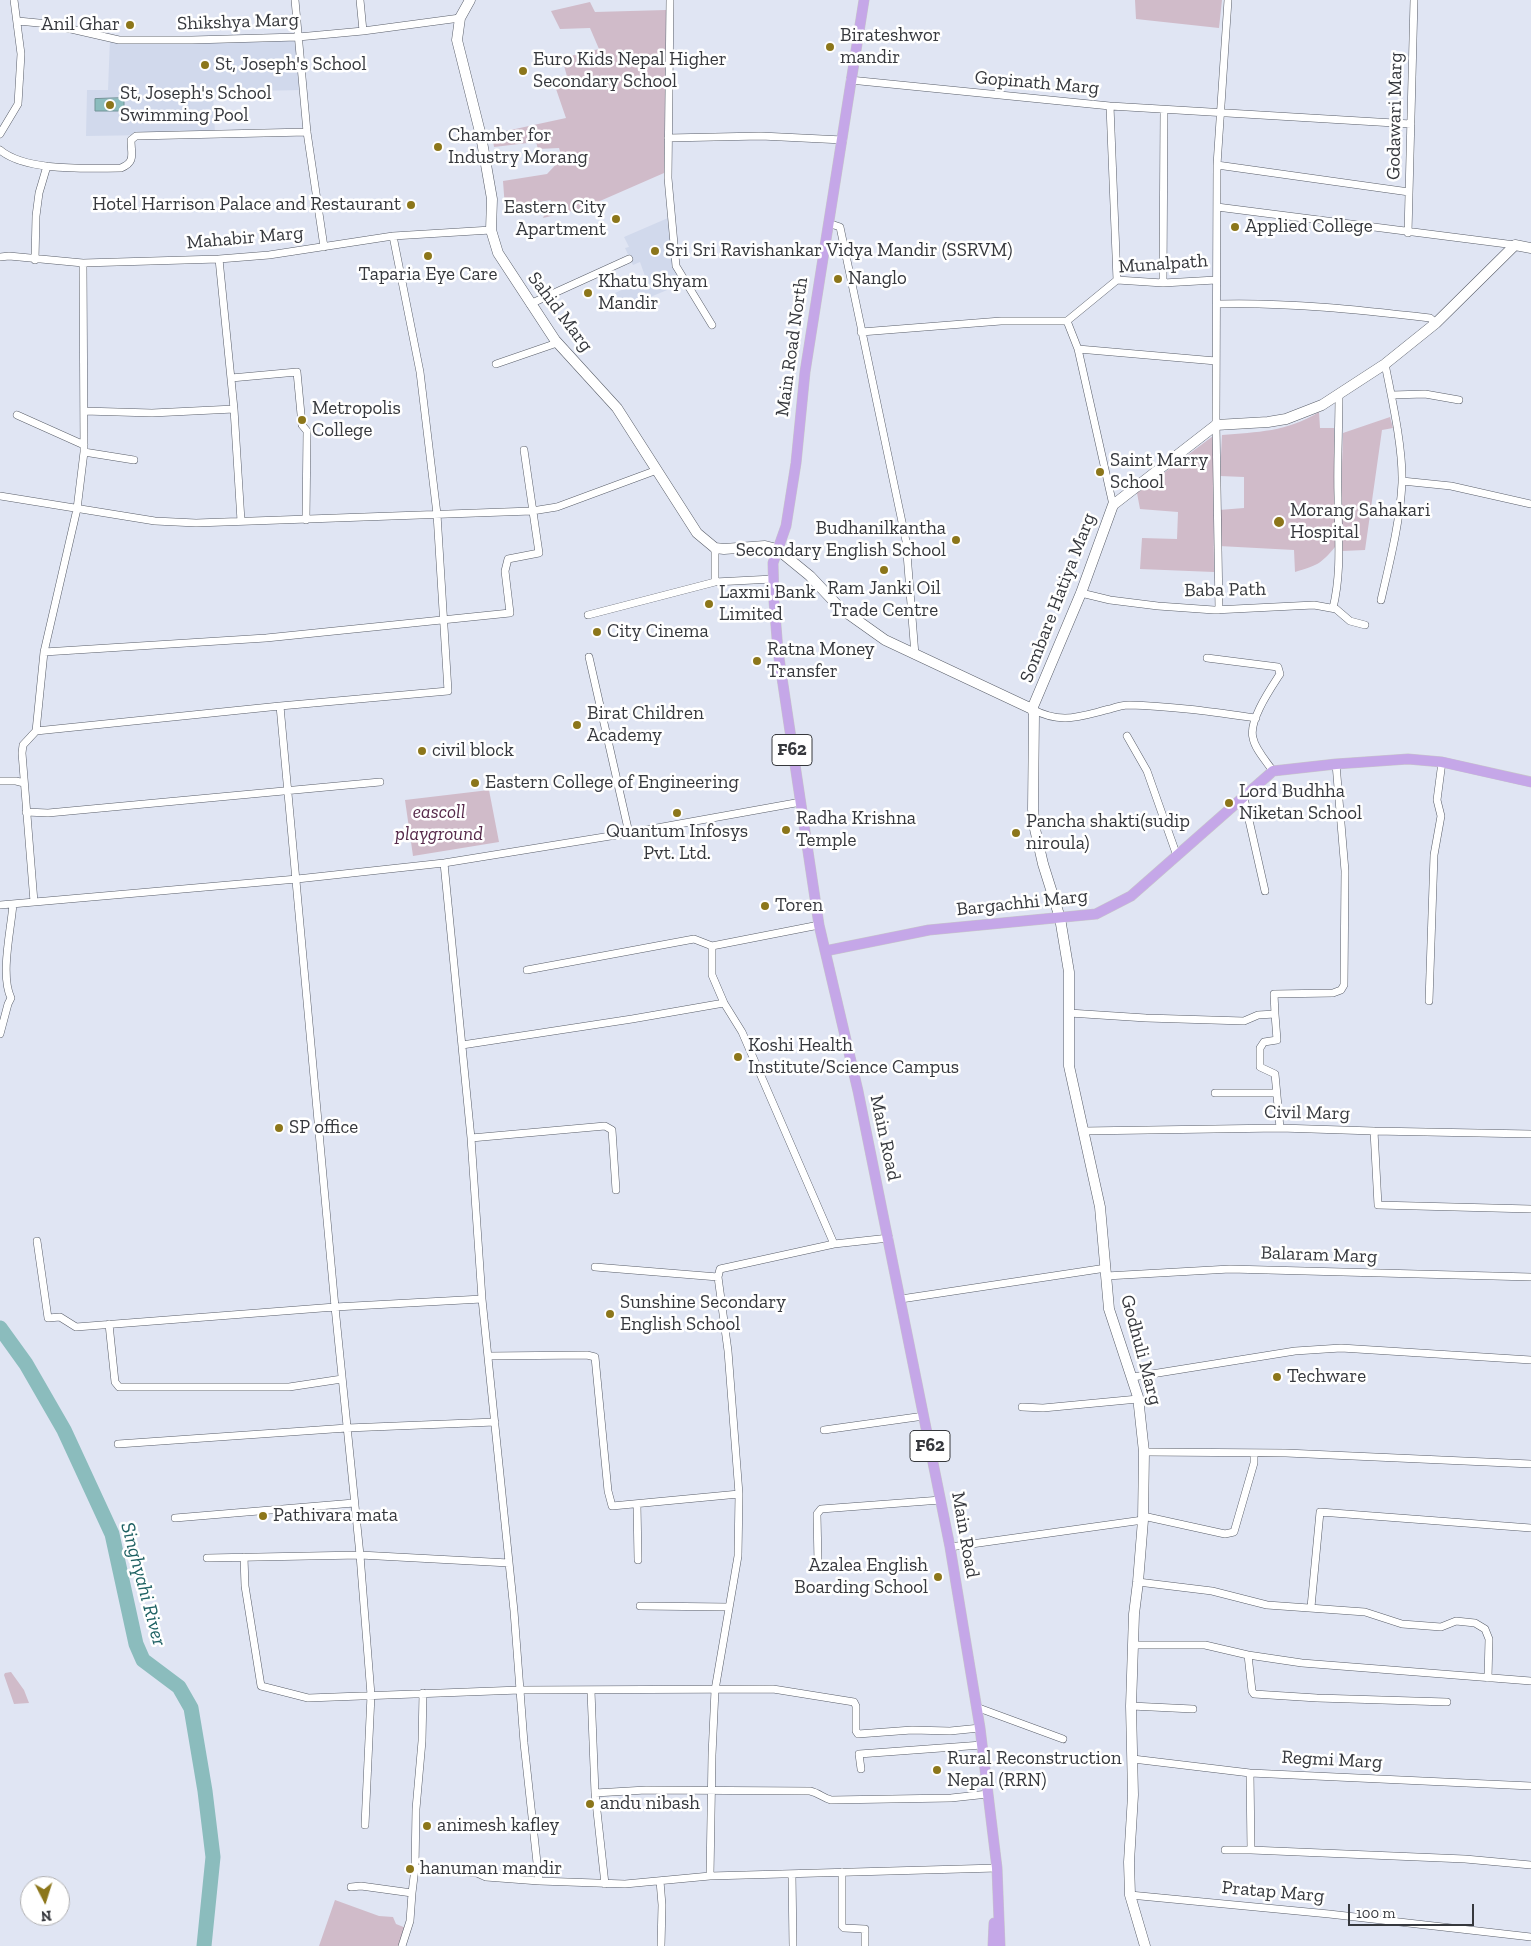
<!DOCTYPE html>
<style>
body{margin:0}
#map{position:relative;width:1531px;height:1946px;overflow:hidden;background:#e0e5f3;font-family:"Zilla Slab",serif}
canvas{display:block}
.north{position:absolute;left:20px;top:1876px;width:50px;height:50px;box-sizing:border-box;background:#fff;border:1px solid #afafb1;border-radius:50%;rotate:175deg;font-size:14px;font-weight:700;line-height:20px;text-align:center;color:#36383d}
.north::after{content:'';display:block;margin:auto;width:18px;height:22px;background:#8c761a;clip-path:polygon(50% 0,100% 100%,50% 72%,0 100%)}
.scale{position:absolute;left:1348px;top:1904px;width:126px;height:22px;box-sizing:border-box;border:2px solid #36383d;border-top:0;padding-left:6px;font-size:15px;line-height:18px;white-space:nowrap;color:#36383d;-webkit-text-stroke:4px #fff;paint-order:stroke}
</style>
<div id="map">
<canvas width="1531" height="1946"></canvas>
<div class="north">N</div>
<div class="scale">100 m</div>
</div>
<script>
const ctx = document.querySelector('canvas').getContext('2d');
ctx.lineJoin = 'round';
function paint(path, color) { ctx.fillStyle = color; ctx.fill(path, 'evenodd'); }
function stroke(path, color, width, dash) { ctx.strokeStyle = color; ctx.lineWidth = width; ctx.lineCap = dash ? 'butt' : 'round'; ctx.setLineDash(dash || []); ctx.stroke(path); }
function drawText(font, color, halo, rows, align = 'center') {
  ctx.font = font + ' "Zilla Slab",serif'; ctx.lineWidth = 5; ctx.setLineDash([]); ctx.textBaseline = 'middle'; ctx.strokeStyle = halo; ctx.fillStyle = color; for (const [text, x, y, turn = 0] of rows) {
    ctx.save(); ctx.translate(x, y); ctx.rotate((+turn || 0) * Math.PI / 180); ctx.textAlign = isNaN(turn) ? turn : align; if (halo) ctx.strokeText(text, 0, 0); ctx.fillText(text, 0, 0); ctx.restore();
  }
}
paint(new Path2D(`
 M298 37 303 90 213 92 215 134 86 136 87 90H108L110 38Z
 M668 218 672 246V258L675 268 684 283 624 308 615 293 646 279 640 262 633 265 625 248 629 247 624 237Z`), '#d1d9ec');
paint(new Path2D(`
 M1135 0H1222L1219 28 1136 19Z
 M590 2 595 12 666 10 664 173 584 208 543 218 551 200 505 208 503 181 547 174 562 158 559 148 538 149 536 142 494 147 492 134 566 118 556 89 569 84 562 58 599 49 590 28 560 29 551 11Z
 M1319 412 1320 428H1334L1335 547C1320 565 1317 565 1295 572L1294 550 1219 546V510L1244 508V477L1220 476 1222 435C1257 432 1287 432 1319 412Z
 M1390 417 1393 428 1382 430 1365 550 1342 551 1341 495 1343 433Z
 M1213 436 1214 572 1140 569 1142 538 1177 539 1178 512 1140 509 1137 493Z
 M489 790 499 842 413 856 405 800Z
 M11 1672 24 1690 29 1703 14 1704 4 1675 5 1673Z
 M335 1900 379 1916 393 1917 396 1924 406 1928 400 1946H319Z`), '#d0bbc9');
const water = new Path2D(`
 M124 98V111H95V99Z`);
paint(water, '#8bbcbd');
stroke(water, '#729497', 1);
stroke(new Path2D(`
 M0 1328 26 1364 64 1430 112 1534 136 1644 143 1660 179 1687 191 1708 205 1791 213 1857 204 1946`), '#8bbcbd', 15);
const street = new Path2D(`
 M295 0 307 132 324 247
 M360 0 363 31
 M670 0 668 178 676 266 712 325
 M18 21 49 24 119 40H192L298 37 363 31 460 18
 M850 80 1110 106 1411 124
 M1110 106 1117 280
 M0 134 18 104 21 54 14 0
 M668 138 761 136 843 140
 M0 150C26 172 88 168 121 168 136 162 131 154 131 140L136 136 307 132
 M1217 165 1409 192
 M1217 207 1515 245
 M828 223 840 227 906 541 915 655
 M1408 233 1414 0
 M0 257 9 256 83 263 219 259 269 255 393 236 491 230
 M219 259 234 409 241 521
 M35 260 36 216 39 193 47 166
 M1163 283 1164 110
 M530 304 629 259
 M1217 304C1288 302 1360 310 1430 318L1436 323
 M1067 321 1117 280 1163 283 1216 280
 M861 332 1001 321H1067L1078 349 1113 505
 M1078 349 1216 361
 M496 364 557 343
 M231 378 297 372 302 425 307 431 306 520
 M1392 395 1425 394 1459 400
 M84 411 152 413 234 409
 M17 415 84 445
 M84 452 134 460
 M1402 481 1451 486 1531 504
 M0 496 155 521 196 523 532 511 557 507 657 470
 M715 582 773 579
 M1081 593 1110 600 1158 606 1214 610 1314 605 1336 609 1350 621 1365 625
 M1381 600C1390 561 1400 522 1402 483 1403 448 1392 399 1385 364
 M1333 608C1342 571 1338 535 1338 497 1337 463 1339 428 1339 394
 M1219 610 1216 425 1217 165 1228 0
 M588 615 715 582V548
 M44 652 266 638 510 613 505 571 508 559 539 553 524 450
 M589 657 629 833
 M1207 658 1278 667 1280 674C1271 688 1248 721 1253 738 1255 749 1266 761 1273 771
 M280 706 335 1307 360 1555 371 1695 365 1825
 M1032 709C1062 725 1080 716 1110 709 1116 707 1123 705 1129 705 1172 706 1213 712 1256 718
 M36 731 280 706 448 691 437 514 420 372 393 236
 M1127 736 1147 771 1177 856
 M0 781H16L24 783
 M1244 798 1265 891
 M26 812 48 813 380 782
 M444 863 471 1138 482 1299 514 1611 524 1743 539 1881
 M34 902 22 753 23 745 36 731 44 652 77 509 84 452 83 263
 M0 905 297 879 444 863 629 833 801 802
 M712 946V975L724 1003 742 1032 834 1244
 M527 970 694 939 712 946 819 925
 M1429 1001 1434 855 1441 816 1437 800 1442 762
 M1069 1013 1146 1018 1244 1021 1258 1015 1275 1014 1274 994 1333 993 1341 990 1344 985 1345 871 1336 764
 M1275 1014 1277 1040 1264 1042 1260 1048V1067L1275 1074 1280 1128
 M0 1034 8 1004 11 998C0 975 11 930 13 904
 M462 1045 632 1019 724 1003
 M1215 1093H1276
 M1083 1131 1280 1128 1374 1131 1531 1134
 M1374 1131 1378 1205 1531 1209
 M471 1138 605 1126 612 1130 616 1190
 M37 1241 48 1318 60 1317 76 1327 335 1307 482 1299
 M595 1267 718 1277
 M1106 1276 1230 1269 1531 1277
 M901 1299 1106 1268
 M109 1324 115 1382 119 1387H289L342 1379
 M488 1356 587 1355 595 1357 608 1491 612 1506 739 1494
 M1133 1377 1295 1351 1341 1348 1531 1360
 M1022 1407 1043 1408 1138 1399
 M824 1430 924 1416
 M118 1444 347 1428 495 1422
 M1144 1452 1286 1453 1531 1464
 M637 1504 638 1560
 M1143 1516 1225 1534 1234 1532 1254 1463V1453
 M175 1518 354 1503
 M950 1547 1143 1520
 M244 1557 245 1586 261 1686 308 1698 520 1690 773 1689 854 1702 856 1706V1731L858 1734 912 1730 950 1731 980 1728
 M207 1558 360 1555 509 1563
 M818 1563 817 1514 821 1509 941 1500
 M1138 1582 1212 1591 1267 1605 1365 1612 1402 1624 1441 1627 1456 1621 1475 1623 1485 1629 1489 1639 1488 1678
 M640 1606 729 1607
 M1311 1607 1320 1512 1531 1528
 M1134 1645H1205L1248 1655 1302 1663 1531 1681
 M1248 1655 1252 1691 1254 1694 1317 1698 1447 1702
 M591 1691 595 1793 605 1884
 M1131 1706 1193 1709
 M976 1707 1063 1739
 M1133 1759 1250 1773 1531 1786
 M861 1769 859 1754 982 1745
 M1250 1773 1251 1850 1465 1859 1531 1865
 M595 1793 646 1790 810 1791C819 1793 823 1798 831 1800L951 1798 988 1794
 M1225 1850H1251
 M415 1868 416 1809 422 1741 423 1693
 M842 1872V1926L844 1928 865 1929V1946
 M792 1874 793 1946
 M710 1876 712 1755 715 1690 738 1556 739 1494 728 1351 718 1277 720 1269 834 1244 889 1238
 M660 1881 662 1905 661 1946
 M351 1887 361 1886 412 1893 415 1868 477 1873 486 1877 539 1881 625 1884 710 1876 997 1868
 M1130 1895 1329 1914 1531 1937
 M402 1946 410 1921 412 1893`);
const secondary = new Path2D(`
 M470 0 460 18 457 40 481 136 492 199 491 230 498 253 555 340 617 408 697 533 715 548 724 549 765 546 777 549 810 576 840 608 885 640 1032 709
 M1032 709 1034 714 1033 809 1035 829 1043 864 1060 918 1069 972V1066L1100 1207 1109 1309 1138 1397 1144 1452 1143 1520 1138 1582 1134 1614 1131 1706 1133 1795 1129 1862 1130 1895 1145 1946
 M1032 709 1081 593 1113 505 1216 425 1268 422 1286 419 1322 405 1385 364 1436 323 1515 245 1531 248`);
const primary = new Path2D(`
 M864 0 805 372 796 463 786 526 773 563 774 601 778 651 819 925 858 1091 950 1547 980 1728 997 1868 1000 1946
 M825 951 929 930 1096 914 1131 896 1273 771 1336 764 1408 759 1442 762 1531 782
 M993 1946 994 1923`);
stroke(street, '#595e69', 8);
stroke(secondary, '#595e69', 11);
stroke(primary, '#c7c7c9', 11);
stroke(street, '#fff', 7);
stroke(secondary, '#fff', 10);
stroke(primary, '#c5a7e8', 10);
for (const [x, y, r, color] of [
 [130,25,5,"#8c761a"],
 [830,47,5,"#8c761a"],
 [205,65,5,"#8c761a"],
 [523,71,5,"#8c761a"],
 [110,105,5,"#8c761a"],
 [438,147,5,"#8c761a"],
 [411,205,5,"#8c761a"],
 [616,219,5,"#8c761a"],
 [1235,227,5,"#8c761a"],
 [655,251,5,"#8c761a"],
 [428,256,5,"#8c761a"],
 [838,279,5,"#8c761a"],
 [588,293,5,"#8c761a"],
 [302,420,5,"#8c761a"],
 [1100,472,5,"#8c761a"],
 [1279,522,6,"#8c761a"],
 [956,540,5,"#8c761a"],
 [884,570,5,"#8c761a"],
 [709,604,5,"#8c761a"],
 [597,632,5,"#8c761a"],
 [757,661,5,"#8c761a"],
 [577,725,5,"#8c761a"],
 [422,751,5,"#8c761a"],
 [475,783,5,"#8c761a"],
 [1229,803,5,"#8c761a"],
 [677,813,5,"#8c761a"],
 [786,830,5,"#8c761a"],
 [1016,833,5,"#8c761a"],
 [765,906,5,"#8c761a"],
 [738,1057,5,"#8c761a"],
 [279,1128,5,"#8c761a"],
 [610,1314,5,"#8c761a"],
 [1277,1377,5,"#8c761a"],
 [263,1516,5,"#8c761a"],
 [938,1577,5,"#8c761a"],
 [937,1770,5,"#8c761a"],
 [590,1804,5,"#8c761a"],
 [427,1826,5,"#8c761a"],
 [410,1869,5,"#8c761a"]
]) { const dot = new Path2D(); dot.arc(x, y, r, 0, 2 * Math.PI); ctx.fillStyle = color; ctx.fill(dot); stroke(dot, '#fff', 2); }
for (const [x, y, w] of [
 [792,750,40],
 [930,1446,40]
]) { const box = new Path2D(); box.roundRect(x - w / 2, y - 15.5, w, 31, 4); ctx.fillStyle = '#fff'; ctx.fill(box); stroke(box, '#36383d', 1); }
drawText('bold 18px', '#36383d', null, [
 ["F62",792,750],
 ["F62",930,1446]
]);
drawText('19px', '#36383d', '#fff', [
 ["Shikshya Marg",238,22,-2],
 ["Gopinath Marg",1037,83,5],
 ["Godawari Marg",1395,116,-89],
 ["Mahabir Marg",245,238,-5],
 ["Munalpath",1163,264,-4],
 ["Sahid Marg",560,312,53],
 ["Main Road North",792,347,-82],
 ["Baba Path",1225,590,-1],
 ["Sombare Hatiya Marg",1058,598,-69],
 ["Bargachhi Marg",1022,903,-6],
 ["Civil Marg",1307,1113,1],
 ["Main Road",885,1138,78],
 ["Balaram Marg",1319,1255,2],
 ["Godhuli Marg",1141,1350,75],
 ["Main Road",965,1535,80],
 ["Regmi Marg",1332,1760,3],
 ["Pratap Marg",1273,1892,5]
]);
drawText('19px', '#36383d', '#fff', [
 ["Anil Ghar",120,25,"right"],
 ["Birateshwor",840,36],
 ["mandir",840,58],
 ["Euro Kids Nepal Higher",533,60],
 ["Secondary School",533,82],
 ["St, Joseph's School",215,65],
 ["St, Joseph's School",120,94],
 ["Swimming Pool",120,116],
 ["Chamber for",448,136],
 ["Industry Morang",448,158],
 ["Hotel Harrison Palace and Restaurant",401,205,"right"],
 ["Eastern City",606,208,"right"],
 ["Apartment",606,230,"right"],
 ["Applied College",1245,227],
 ["Sri Sri Ravishankar Vidya Mandir (SSRVM)",665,251],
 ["Taparia Eye Care",428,275,"center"],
 ["Nanglo",848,279],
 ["Khatu Shyam",598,282],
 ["Mandir",598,304],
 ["Metropolis",312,409],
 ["College",312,431],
 ["Saint Marry",1110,461],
 ["School",1110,483],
 ["Morang Sahakari",1290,511],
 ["Hospital",1290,533],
 ["Budhanilkantha",946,529,"right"],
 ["Secondary English School",946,551,"right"],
 ["Ram Janki Oil",884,589,"center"],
 ["Trade Centre",884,611,"center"],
 ["Laxmi Bank",719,593],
 ["Limited",719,615],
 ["City Cinema",607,632],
 ["Ratna Money",767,650],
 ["Transfer",767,672],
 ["Birat Children",587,714],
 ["Academy",587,736],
 ["civil block",432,751],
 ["Eastern College of Engineering",485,783],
 ["Lord Budhha",1239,792],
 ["Niketan School",1239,814],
 ["Radha Krishna",796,819],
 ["Temple",796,841],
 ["Pancha shakti(sudip",1026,822],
 ["niroula)",1026,844],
 ["Quantum Infosys",677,832,"center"],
 ["Pvt. Ltd.",677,854,"center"],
 ["Toren",775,906],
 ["Koshi Health",748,1046],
 ["Institute/Science Campus",748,1068],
 ["SP office",289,1128],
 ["Sunshine Secondary",620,1303],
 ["English School",620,1325],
 ["Techware",1287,1377],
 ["Pathivara mata",273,1516],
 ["Azalea English",928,1566,"right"],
 ["Boarding School",928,1588,"right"],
 ["Rural Reconstruction",947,1759],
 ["Nepal (RRN)",947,1781],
 ["andu nibash",600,1804],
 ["animesh kafley",437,1826],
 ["hanuman mandir",420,1869]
], 'left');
drawText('italic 19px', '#56294a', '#fff', [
 ["eascoll",439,813],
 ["playground",439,835]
]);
drawText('italic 20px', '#1d6062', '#fff', [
 ["Singhyahi River",143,1584,75]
]);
</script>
